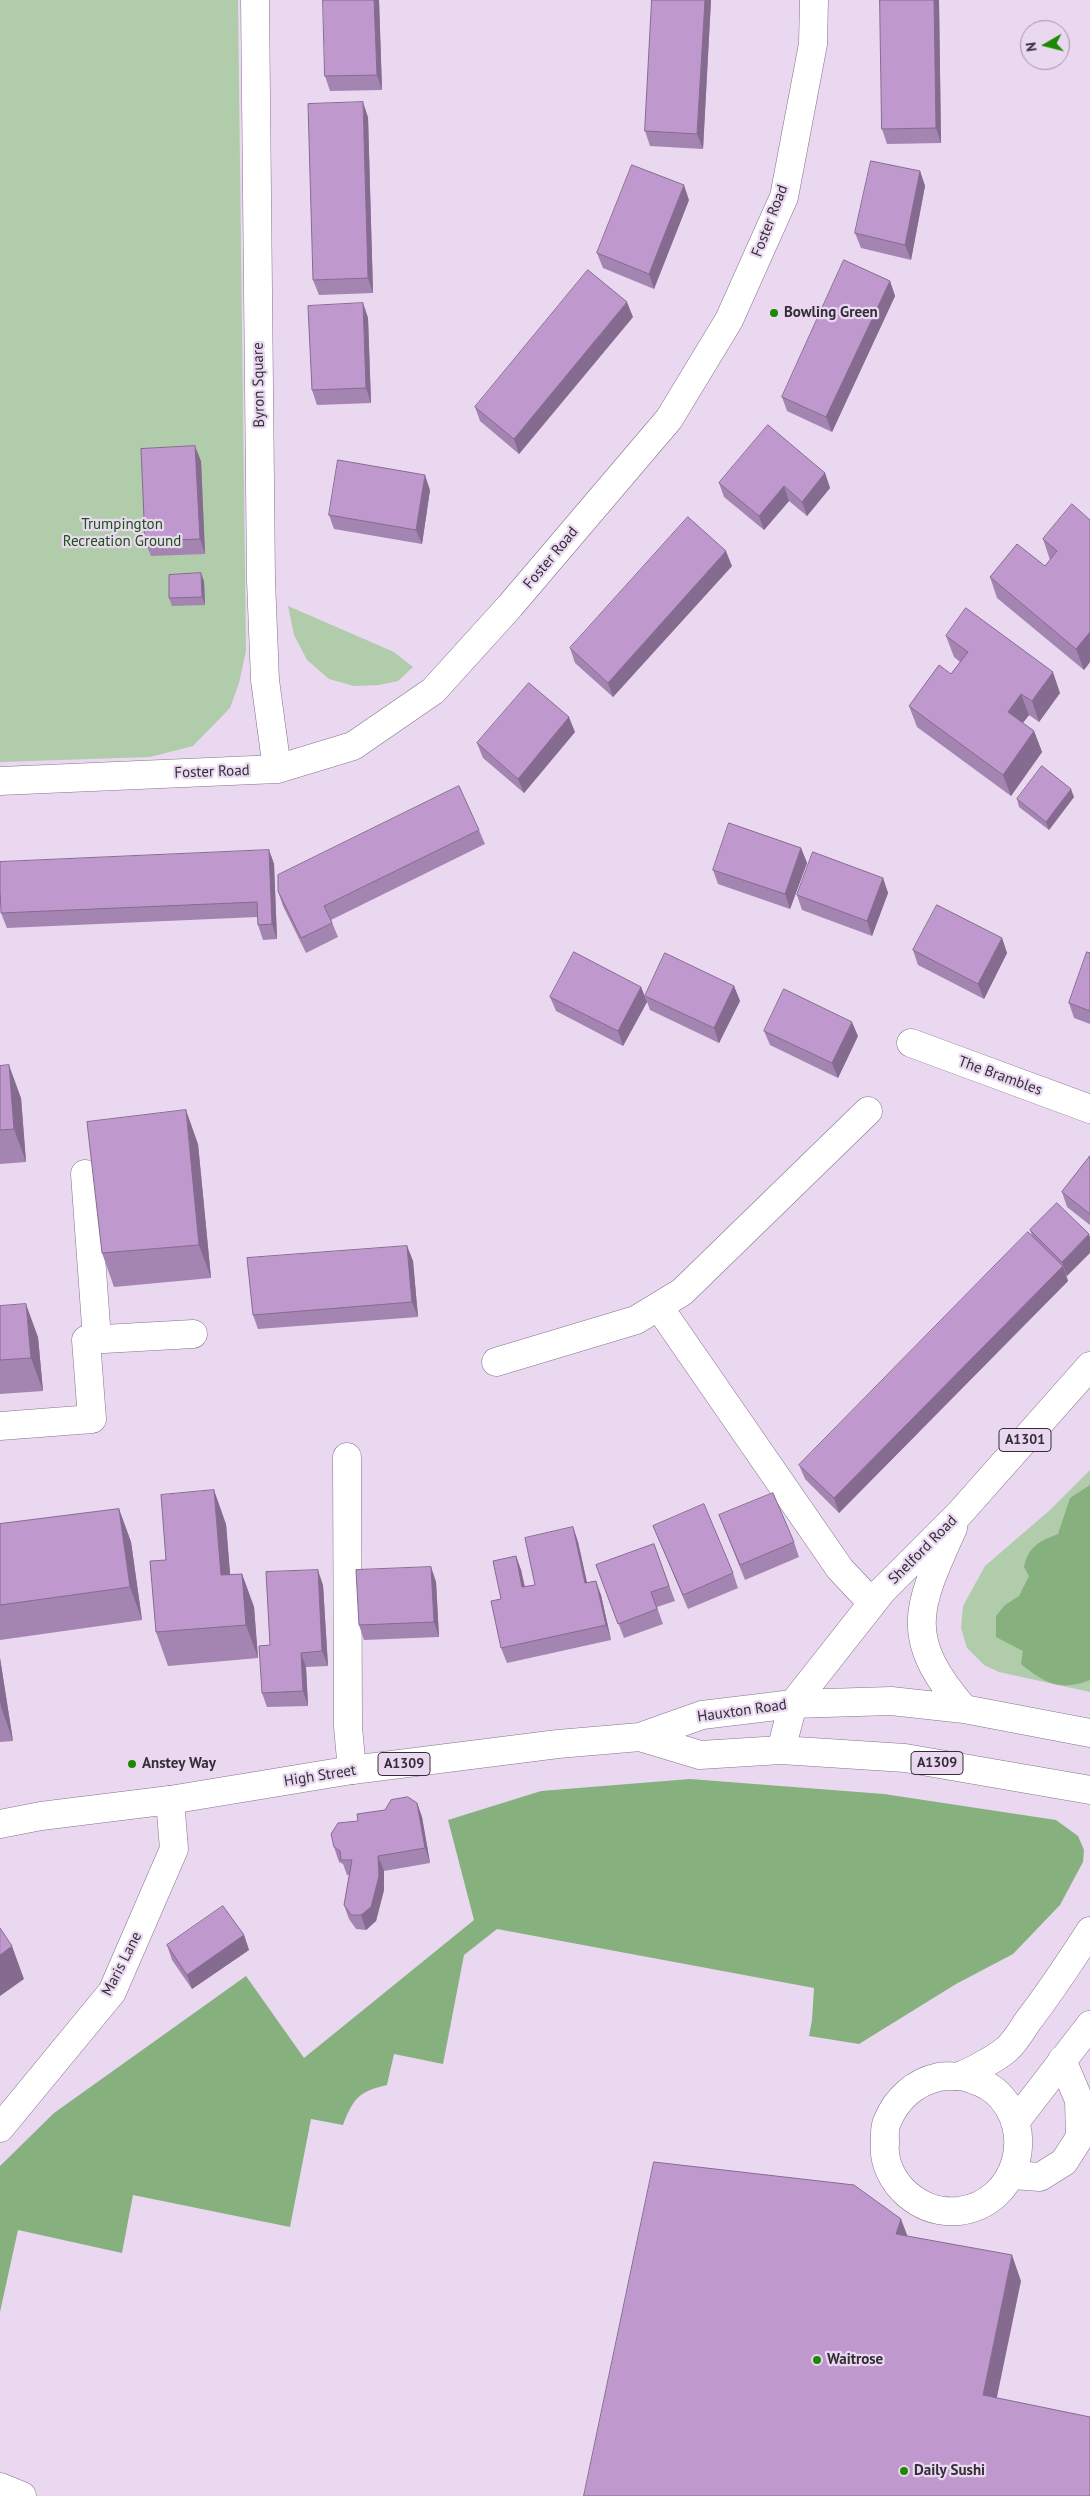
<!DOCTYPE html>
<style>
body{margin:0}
#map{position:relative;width:1090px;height:2496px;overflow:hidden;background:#e9d8f0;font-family:"PT Sans",sans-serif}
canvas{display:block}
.north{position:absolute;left:1020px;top:20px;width:50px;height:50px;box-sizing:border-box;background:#e9d8f0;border:1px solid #a194a6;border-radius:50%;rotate:262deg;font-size:14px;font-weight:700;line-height:20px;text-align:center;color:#342e37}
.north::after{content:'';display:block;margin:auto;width:18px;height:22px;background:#1d8903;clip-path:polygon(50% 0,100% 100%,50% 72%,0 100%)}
</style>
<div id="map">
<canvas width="1090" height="2496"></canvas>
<div class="north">N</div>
</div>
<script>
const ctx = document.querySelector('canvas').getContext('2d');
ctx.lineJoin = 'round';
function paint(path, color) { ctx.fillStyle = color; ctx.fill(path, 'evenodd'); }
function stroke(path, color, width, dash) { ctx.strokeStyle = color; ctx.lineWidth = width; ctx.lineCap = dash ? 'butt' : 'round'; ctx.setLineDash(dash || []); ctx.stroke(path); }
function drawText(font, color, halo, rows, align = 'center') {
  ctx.font = font + ' "PT Sans",sans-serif'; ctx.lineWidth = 4.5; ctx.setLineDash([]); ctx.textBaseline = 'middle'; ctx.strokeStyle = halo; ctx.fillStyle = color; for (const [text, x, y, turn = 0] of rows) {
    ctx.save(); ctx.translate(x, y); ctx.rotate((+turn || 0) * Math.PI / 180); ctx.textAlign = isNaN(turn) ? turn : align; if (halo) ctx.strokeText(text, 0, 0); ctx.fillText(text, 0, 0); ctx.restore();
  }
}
paint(new Path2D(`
 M0 0H238L246 651 239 683 230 708 193 746 150 757 0 762Z
 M288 606 394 652 413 667 398 681 379 685 354 686 329 679 307 660 294 635Z
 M1090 1470V1692L999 1672 984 1665 967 1648 961 1628 963 1606 985 1566 1050 1510Z`), '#b0ccab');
paint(new Path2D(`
 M1090 1485V1680C1060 1692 1044 1683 1021 1664L1023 1651 996 1637V1616L1005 1605 1019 1596 1029 1576 1024 1567C1029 1546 1038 1542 1058 1534L1070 1498Z
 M690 1779 884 1794 1056 1820 1078 1836 1084 1850 1083 1862 1060 1905 1013 1954 956 1984 859 2044 809 2036 812 2020 814 1988 497 1929 464 1955 443 2064 394 2054 387 2085C359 2091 353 2099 343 2125L311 2119 290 2227 133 2195 122 2253 18 2230 0 2312V2166L54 2113 246 1976 304 2058 474 1920 448 1820 541 1791Z`), '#86b17f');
const minor = new Path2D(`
 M255 0 261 580 265 680 277 769
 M0 781 277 769 353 746 433 691 510 606 669 419 729 320 784 197 813 44 814 0
 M911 1043 1090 1109
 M85 1174 97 1339
 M659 1307 840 1569 872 1603
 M496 1362 636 1320 682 1292 868 1111
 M0 1426 92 1419 86 1340 193 1334
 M347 1457 348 1727 352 1770
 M961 2076C973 2079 985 2083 995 2091 1039 2130 1017 2204 959 2211 938 2213 922 2207 907 2194 893 2182 883 2162 885 2144 885 2137 884 2128 887 2122 896 2099 915 2082 939 2077 946 2075 955 2078 962 2075 973 2071 998 2057 1007 2049 1015 2042 1022 2030 1028 2021 1050 1992 1070 1962 1090 1931
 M1016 2121 1090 2025
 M0 2128 112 1992 174 1849 170 1800
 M1013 2175 1040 2177 1064 2162 1080 2137 1079 2100 1062 2060
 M0 2487 22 2496`);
const major = new Path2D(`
 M953 1528C917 1608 902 1637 964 1709
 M640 1737 700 1755 781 1750 905 1758 1090 1790
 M781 1750 793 1704 882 1591 960 1513 1090 1366
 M0 1824 41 1816 170 1800 352 1770 558 1744 640 1737 702 1715 793 1704 891 1701 964 1709 1090 1733`);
stroke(minor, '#83738a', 29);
stroke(major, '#83738a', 29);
stroke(minor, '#fff', 28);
stroke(major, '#fff', 28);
paint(new Path2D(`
 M379 0 382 90 330 91 325 76Z
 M652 0H711L703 149 650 146 645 131Z
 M880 0H939L941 143 887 144 882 129Z
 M368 117 373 293 319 295 313 280Z
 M920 171 925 186 911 260 861 248 855 233Z
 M689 200 654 289 603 268 597 253Z
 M890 281 895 296 832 432 787 411 782 397Z
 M363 303 368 318 371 403 317 405 312 390Z
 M633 317 519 454 480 421 475 407Z
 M201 461 205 554 151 556 145 541Z
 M825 473 830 488 807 516 789 501 764 530 724 497 719 483Z
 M430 490 422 544 334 529 329 515Z
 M1090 520V662L1084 670 997 598 990 577 1045 566 1050 560 1043 539Z
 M732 566 613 697 575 663 570 648Z
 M204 581 205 605 172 606 169 598Z
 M946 636 1060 693 1039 722 1029 715 1023 723 1034 731 1042 752 1011 796 917 727 909 706 951 674 960 662 954 657Z
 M575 732 524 793 483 758 477 743Z
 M1074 797 1049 830 1019 807 1017 799Z
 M479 830 485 844 331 920 338 937 306 953 283 906 278 891Z
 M801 848 807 863 790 909 718 884 713 870Z
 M269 850 274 864 277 939 263 940 258 925 257 917 7 928 1 913Z
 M883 878 888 893 872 936 802 910 797 895Z
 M1002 938 1007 953 984 999 918 965 913 950Z
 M1090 953V1024L1074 1018 1069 1003Z
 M734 986 740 1001 719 1043 650 1010 645 996Z
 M641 987 647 1002 623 1046 556 1011 550 997Z
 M764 1031 858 1036 838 1078 770 1045Z
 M0 1066 21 1098 26 1162 0 1164Z
 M198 1144 211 1278 114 1287 102 1253Z
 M1090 1156V1225L1067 1207 1062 1192Z
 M1057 1203 1067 1276 1066 1275 1068 1281 839 1513 805 1479 799 1465 1032 1236 1030 1230Z
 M407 1246 413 1261 418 1317 258 1329 253 1315Z
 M0 1306 38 1337 43 1391 0 1394Z
 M119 1509 131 1542 142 1620 0 1640V1524Z
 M719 1515 794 1542 799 1557 745 1580Z
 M226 1524 230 1575 242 1574 254 1607 258 1658 168 1666 156 1632 166 1560Z
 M653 1526 733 1573 738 1588 688 1609 659 1540Z
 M573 1527 578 1542 587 1582 601 1595 611 1640 507 1663 501 1648V1599L516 1556 521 1570 525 1587 535 1585Z
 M654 1544 675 1601 657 1607 663 1624 624 1638 596 1565Z
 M431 1567 436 1582 439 1637 364 1640 359 1625Z
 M323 1585 328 1666 306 1667 308 1706 267 1707 262 1693 270 1645Z
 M0 1658 13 1741 0 1742Z
 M417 1803 422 1817 430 1863 384 1871V1890L376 1921 366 1930 356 1929 349 1919 344 1905 349 1875H347L343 1864 339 1862 334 1847 358 1821 385 1810Z
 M244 1935 249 1950 192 1989 172 1960 167 1945Z`), '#a484b1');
paint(new Path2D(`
 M374 0H379L382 90 377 75Z
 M705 0H711L703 149 697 134Z
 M934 0H939L941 143 936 128Z
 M363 102 368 117 373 293 368 278Z
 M920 171 925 186 911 260 905 245Z
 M684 185 689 200 654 289 649 274Z
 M890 281 895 296 832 432 826 417Z
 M627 302 633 317 519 454 514 439Z
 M363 303 368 318 371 403 366 388Z
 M195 446 201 461 205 554 200 539Z
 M825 473 830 488 807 516 802 502Z
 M425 475 430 490 422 544 416 530Z
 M784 486 789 501 764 530 759 516Z
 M726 551 732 566 613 697 608 683Z
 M201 573 204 581 205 605 202 597Z
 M1090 632V662L1084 670 1076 649Z
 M1053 672 1060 693 1039 722 1032 701Z
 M1021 694 1029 715 1015 733 1008 712Z
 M569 717 575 732 524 793 518 779Z
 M1034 731 1042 752 1011 796 1003 775Z
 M1071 789 1074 797 1049 830 1046 822Z
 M801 848 807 863 790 909 785 894Z
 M269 850 274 864 277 939 272 924Z
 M883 878 888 893 872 936 867 921Z
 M1002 938 1007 953 984 999 978 984Z
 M734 986 740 1001 719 1043 714 1028Z
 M641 987 647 1002 623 1046 618 1031Z
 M852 1022 858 1036 838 1078 832 1063Z
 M9 1065 21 1098 26 1162 14 1129Z
 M186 1110 198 1144 211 1278 199 1245Z
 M1089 1234 1090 1237V1253L1067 1276 1062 1262Z
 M407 1246 413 1261 418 1317 412 1302Z
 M1063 1266 1068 1281 839 1513 834 1498Z
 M26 1304 38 1337 43 1391 31 1358Z
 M214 1490 226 1524 233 1609 221 1575Z
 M119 1509 131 1542 142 1620 130 1587Z
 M573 1527 578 1542 590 1597 585 1583Z
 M516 1556 521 1570 528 1602 522 1587Z
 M431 1567 436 1582 439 1637 434 1622Z
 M318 1570 323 1585 328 1666 322 1651Z
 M242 1574 254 1607 258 1658 246 1625Z
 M596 1581 601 1595 611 1640 606 1625Z
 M301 1653 306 1667 308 1706 303 1691Z
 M0 1658 13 1741 1 1707 0 1702Z
 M417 1803 422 1817 430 1863 425 1848Z
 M378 1856 384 1871V1890L376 1921 366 1930 361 1915Z
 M244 1935 249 1950 192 1989 187 1975Z
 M12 1946 24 1979 0 1996V1955Z
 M901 2219 911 2245 896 2234Z
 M1012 2255 1021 2281 992 2421 983 2395Z`), '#866b90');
const building = new Path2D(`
 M323 0H374L377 75 325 76Z
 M652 0H705L697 134 645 131Z
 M880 0H934L936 128 882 129Z
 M363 102 368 278 313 280 308 104Z
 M871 161 920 171 905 245 855 233Z
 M632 165 684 185 649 274 597 253Z
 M844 260 890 281 826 417 782 397Z
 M588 270 627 302 514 439 475 407Z
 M363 303 366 388 312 390 308 306Z
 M768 425 825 473 802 502 784 486 759 516 719 483Z
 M195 446 200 539 145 541 141 449Z
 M338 460 425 475 416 530 329 515Z
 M1072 504 1090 520V632L1076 649 990 577 1017 544 1045 566 1057 551 1043 539Z
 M688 517 726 551 608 683 570 648Z
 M201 573 202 597 169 598V575Z
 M966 608 1053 672 1032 701 1021 694 1008 712 1034 731 1003 775 909 706 939 665 951 674 968 652 946 636Z
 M529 683 569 717 518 779 477 743Z
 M1042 766 1071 789 1046 822 1017 799Z
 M459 786 479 830 324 906 332 923 301 938 278 891V875Z
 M729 823 801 848 785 894 713 870Z
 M269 850 272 924 258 925 257 902 1 913 0 887V862Z
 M813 852 883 878 867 921 797 895Z
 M937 905 1002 938 978 984 913 950Z
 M574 952 641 987 618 1031 550 997Z
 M1087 952 1090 953V1011L1069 1003Z
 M665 953 734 986 714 1028 645 996Z
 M784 989 852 1022 832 1063 764 1031Z
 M9 1065 14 1129 0 1130V1066Z
 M186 1110 199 1245 102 1253 87 1122Z
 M1090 1156V1214L1062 1192Z
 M1057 1203 1089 1234 1062 1262 1030 1230Z
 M1028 1232 1063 1266 834 1498 799 1465Z
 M407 1246 412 1302 253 1315 247 1258Z
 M26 1304 31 1358 0 1360V1306Z
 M214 1490 221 1575 242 1574 246 1625 156 1632 150 1561 166 1560 161 1495Z
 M773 1493 794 1542 740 1565 719 1515Z
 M704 1504 733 1573 683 1595 653 1526Z
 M119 1509 130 1587 0 1605V1524Z
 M573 1527 585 1583 596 1581 606 1625 501 1648 491 1601 501 1599 493 1561 516 1556 522 1587 535 1585 525 1538Z
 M654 1544 669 1586 651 1592 657 1609 618 1624 596 1565Z
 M431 1567 434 1622 359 1625 356 1570Z
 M318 1570 322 1651 301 1653 303 1691 262 1693 259 1646 270 1645 266 1572Z
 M408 1797 417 1803 425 1848 378 1856 379 1876 371 1907 361 1915H351L344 1905 352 1860H341L340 1851 334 1847 331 1834 338 1823 358 1821 357 1814 385 1810 391 1800Z
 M223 1906 244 1935 187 1975 167 1945Z
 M0 1928 12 1946 0 1955Z
 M654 2162 854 2185 901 2219 896 2234 1012 2255 983 2395 1090 2417V2496H584Z`);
paint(building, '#bf99ce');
stroke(building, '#866b90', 1);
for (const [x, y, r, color] of [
 [774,313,5,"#1d8903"],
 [132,1764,5,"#1d8903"],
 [817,2360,5,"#1d8903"],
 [904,2471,5,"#1d8903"]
]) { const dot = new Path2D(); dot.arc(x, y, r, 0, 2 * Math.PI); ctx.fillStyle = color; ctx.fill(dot); stroke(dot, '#e9d8f0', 2); }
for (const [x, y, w] of [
 [1025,1440,52],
 [937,1763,52],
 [404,1764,52]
]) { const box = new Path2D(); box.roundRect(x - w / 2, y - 11.5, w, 23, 4); ctx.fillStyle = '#e9d8f0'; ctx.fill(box); stroke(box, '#342e37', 1); }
drawText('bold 14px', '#342e37', null, [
 ["A1301",1025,1440],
 ["A1309",937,1763],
 ["A1309",404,1764]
]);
drawText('15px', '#342e37', '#e9d8f0', [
 ["Foster Road",770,221,-69],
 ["Byron Square",259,385,-91],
 ["Foster Road",551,558,-50],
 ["Foster Road",212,772,-2],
 ["The Brambles",1000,1076,20],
 ["Shelford Road",923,1550,-45],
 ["Hauxton Road",742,1711,-8],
 ["High Street",320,1776,-9],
 ["Maris Lane",122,1964,-63]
]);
drawText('bold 15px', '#342e37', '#e9d8f0', [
 ["Bowling Green",784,313],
 ["Anstey Way",142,1764],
 ["Waitrose",827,2360],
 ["Daily Sushi",914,2471]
], 'left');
drawText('15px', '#18530f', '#e9d8f0', [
 ["Trumpington",122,525],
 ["Recreation Ground",122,542]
]);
</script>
